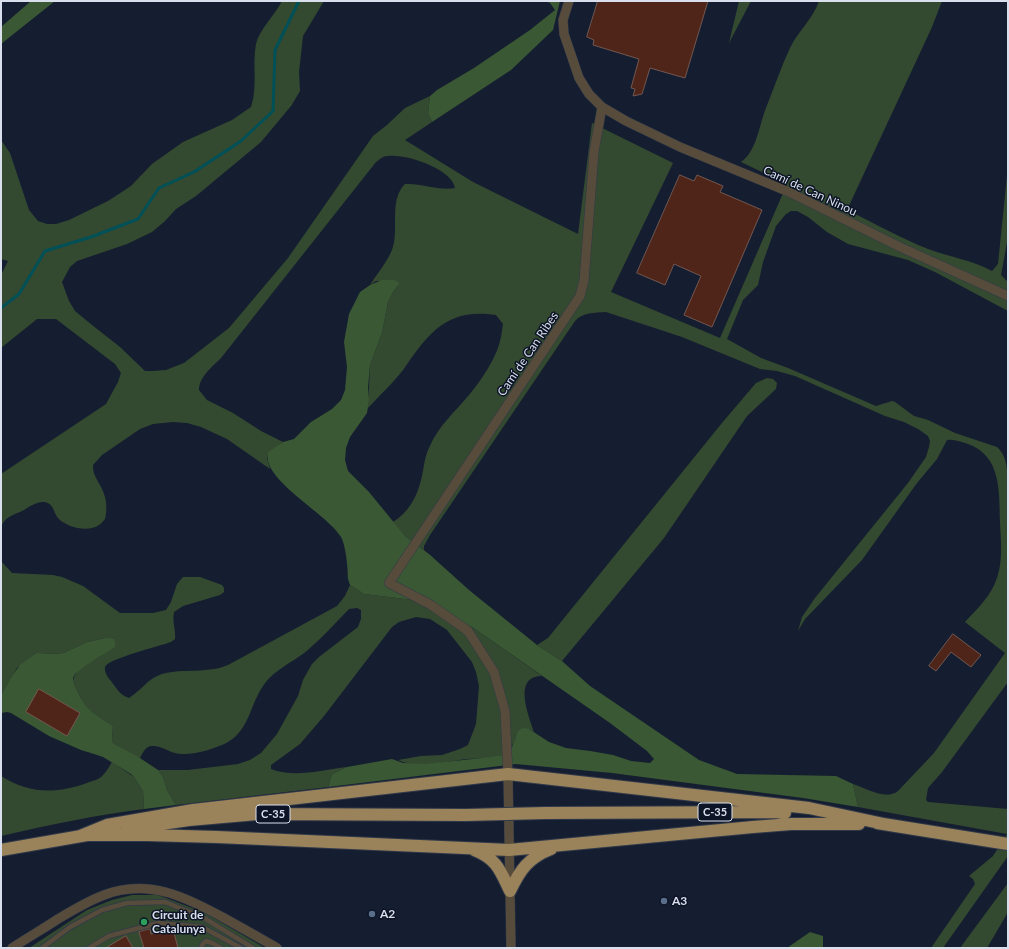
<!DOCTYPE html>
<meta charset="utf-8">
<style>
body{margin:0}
#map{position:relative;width:1009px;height:949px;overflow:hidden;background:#151e30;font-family:Lato,sans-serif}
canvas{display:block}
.frame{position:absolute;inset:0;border:2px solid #d9dfec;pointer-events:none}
</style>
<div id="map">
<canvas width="1009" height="949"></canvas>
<div class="frame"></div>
</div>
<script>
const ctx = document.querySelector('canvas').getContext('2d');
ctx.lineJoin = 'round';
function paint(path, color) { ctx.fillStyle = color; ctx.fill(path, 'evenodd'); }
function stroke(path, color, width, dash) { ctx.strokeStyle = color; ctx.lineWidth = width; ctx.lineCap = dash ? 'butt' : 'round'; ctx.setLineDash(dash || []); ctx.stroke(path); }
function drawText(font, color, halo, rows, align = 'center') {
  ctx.font = font + ' Lato,sans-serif'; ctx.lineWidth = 3; ctx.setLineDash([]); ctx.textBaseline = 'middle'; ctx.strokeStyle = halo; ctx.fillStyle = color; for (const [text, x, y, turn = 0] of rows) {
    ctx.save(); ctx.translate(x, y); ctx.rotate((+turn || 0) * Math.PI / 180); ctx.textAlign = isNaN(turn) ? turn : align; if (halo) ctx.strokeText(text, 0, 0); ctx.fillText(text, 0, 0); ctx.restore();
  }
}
paint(new Path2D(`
 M282 1H324L303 36 299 72 300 91 291 106 261 142 196 196 176 209 165 221 152 232 127 244 77 261 70 267 62 282 69 301 75 311 92 325 120 347 145 371H153L166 370 184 363 229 328 288 258 373 136 387 125 405 108 430 96 428 113 432 122 405 140 473 182 578 234 592 123 673 163 611 292 720 338 787 184 741 162C757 151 759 125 766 108 774 88 781 67 790 48 798 31 813 19 819 1H942L932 27 847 210C874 223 900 238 928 249 949 257 972 260 992 271L998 264 1008 166V237L1001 275 1008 282V311L935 272 908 260 848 244 827 232 808 217 797 211H791L786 214 776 226 763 262 758 285 743 300 727 339 761 358 788 368 876 406 892 401 895 402 914 416 928 420 955 433 997 447C1008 457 1007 471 1008 485V682L942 772 928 788 926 800 928 802 1008 809V856L943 948H931L975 884 973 879 969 876 993 856 1007 834 858 807 853 784C866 788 886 801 898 791L934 753 1005 653 965 622C978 608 991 596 997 578 1003 560 1001 542 1000 523 999 493 1002 456 968 444 961 442 955 439 947 440L937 459 917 483 862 560 805 619 798 631 802 617 815 598 908 483 926 457 929 447 930 441 928 436 918 429 904 422 885 416 795 376 777 371 760 369 682 337 606 312C594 313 583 312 575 321L430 535 424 546V550L405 536 393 522C408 513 417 497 421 480 424 469 424 458 429 448 439 425 454 413 469 395 480 382 494 361 499 345 501 338 502 331 503 324L496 315C446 308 429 333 403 370 394 382 379 396 368 408L370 365 382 333 388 302 393 292 400 283 376 281 370 285C377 274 387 262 392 250 400 230 388 201 405 184 422 183 438 191 455 188 453 169 405 153 388 156 383 156 380 159 376 162L221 358C212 367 199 377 199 390L207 400 233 413 261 431 283 442 268 453 267 458 270 469 227 439 201 427 187 423 173 422 153 424 140 429 102 455 93 465C92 476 101 484 104 494 107 502 107 511 105 519 103 521 101 524 99 525 88 533 66 527 58 518 53 512 54 504 45 502 36 501 29 507 22 511 13 515 5 517 1 527V474L106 404 118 382 121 373 115 364 56 319H37L1 348V275L8 261 1 259V140L10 153 29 210 38 221 47 224H56L69 220 108 201 131 186 152 164 183 142 232 120 251 107C258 86 252 65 256 44 259 30 275 15 282 1Z
 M739 1H751L729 43Z
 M767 378 773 379 777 383 776 389 747 416 664 538 562 661 537 645 548 638 722 423 756 383Z
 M1 561 12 573 53 575 62 577 83 586 120 613H153L166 610 171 602 177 584 183 577H200L222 585 224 588V592L220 595 183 606 174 612C172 622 176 630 175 639L171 642C160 646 107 659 105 667 104 672 108 678 111 681 117 689 120 695 129 698 141 691 148 678 162 674 184 668 207 674 228 665L337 606 345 596 350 585 364 594 413 600 443 617 472 627 542 676C512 676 529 716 534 732L529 729 516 736C514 744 509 752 502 755 491 759 479 758 468 759 446 761 419 770 398 760L421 756 442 755 460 749 468 745 476 724 479 686 476 672 472 662 447 630 430 619 416 617 399 622 392 627 324 716 300 744 271 765V769C294 778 323 770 347 767L332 774 328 787 176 805 167 790 163 777 158 770H188L238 764 250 760 261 753 277 734 298 696 303 680 312 664 319 657 358 627 361 619V610L357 608 349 609C336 622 324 636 310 648 296 661 274 669 263 686 250 705 249 730 228 742 215 749 189 757 175 753 168 751 159 745 152 746 145 746 143 753 140 758L113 743 112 739 113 726C93 713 87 712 77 690 75 685 72 680 75 675 80 666 94 661 102 655L105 638 87 642 61 654 37 653 33 655 17 668 1 695Z
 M112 762 134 777 143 791 144 809C96 815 48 825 1 836V776C29 794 56 794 87 783 91 781 98 780 101 777 105 774 109 767 112 762Z
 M1008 883V912L987 948H960Z
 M132 895H158L205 913 265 948H29L87 910 112 900Z`), '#344a30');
paint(new Path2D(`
 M31 1H55L1 44V27Z
 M546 1H560L553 30 511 70 432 122 428 113 430 96 437 90 474 68 530 30 555 10 550 3Z
 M382 280H394L400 283 393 292 388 302 382 333 370 365 368 388 369 400 367 413 350 437 346 448 345 460 348 471 369 492 405 536 429 554 469 590 537 645 562 661 590 686 699 760 737 774 836 776 853 784 858 807 803 798 612 773 516 764 328 787 332 774 347 767 392 759 403 763 426 764 491 757 502 755 512 747 518 731 523 728 529 729 549 742 566 748 590 751 613 755 631 761 650 763 654 759 647 751 610 723 472 627 443 617 413 600 364 594 350 585 348 579C348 569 346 546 341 537 327 513 261 480 268 452L283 442 294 439 311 422 332 409 341 400 345 390 347 367 344 342 349 314 360 292 370 285Z
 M105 638 114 639 115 643V647L85 666 75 674 73 678C74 683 75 686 77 690 86 711 95 714 113 726L112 739 113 743 137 756 158 770 163 777 167 790 176 805 144 809 143 791 134 777 131 774 103 757 94 754 81 750 49 736 11 713 7 712 1 713V695L12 676 20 665 33 655 37 653 61 654 87 642Z
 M810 932 823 936V948H787Z`), '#3a5834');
stroke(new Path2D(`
 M1 308 19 294 45 251 91 237 138 219 159 188 194 172 241 141 273 111 275 50 299 1`), '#005058', 3);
const building = new Path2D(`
 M598 1H708L685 78 650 68 642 94 633 96 635 89 631 88 639 59 593 45 594 40 587 37Z
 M680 175 694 181 697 175 723 186 720 192 762 210 712 327 684 315 701 276 674 264 665 285 637 273Z
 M953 634 981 655 971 667 951 652 936 671 929 666Z
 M39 689 80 713 67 736 26 712Z
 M150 929 151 934 173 929 178 948H144L139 932Z
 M126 936 133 948H106Z`);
paint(building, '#502519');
stroke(building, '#725750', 1);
const service = new Path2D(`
 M42 948 70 927 102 910 127 903 165 902 204 918 253 948
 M89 948 109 936 158 923 202 927 241 948
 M201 948 202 945 206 941 212 943 221 948`);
const minor = new Path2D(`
 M569 1 563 20 564 34 579 78 589 94 602 107 626 121 680 147 789 192 900 247 1008 296
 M12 948C27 938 43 929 58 919 73 910 88 901 104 895 148 878 186 897 224 918 242 928 260 938 277 948
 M511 948 508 774 505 711 494 672 468 631 431 605 389 583 580 296 584 281 594 152 602 107`);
const trunk = new Path2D(`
 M545 813 774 812 785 813
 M877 823 1008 844
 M127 829 189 820 257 814 466 815
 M87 835H147L217 837 509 850 753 827 791 824H859
 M80 836 107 825 193 810 508 774 809 808 884 824
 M1 850 87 835
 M474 850C497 859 500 870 510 891
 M510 891C520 870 528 858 551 849`);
stroke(service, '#30394a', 6);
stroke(minor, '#30394a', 10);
stroke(trunk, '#30394a', 14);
stroke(service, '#574c3b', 4.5);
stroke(minor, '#574c3b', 9);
stroke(trunk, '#9a825a', 12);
const trunkBridge = new Path2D(`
 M466 815 545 813`);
stroke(trunkBridge, '#30394a', 14, []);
stroke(trunkBridge, '#9a825a', 12);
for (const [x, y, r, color] of [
 [664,901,4,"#5c6f8a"],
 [372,914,4,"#5c6f8a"],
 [144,922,4,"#2e9e5b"]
]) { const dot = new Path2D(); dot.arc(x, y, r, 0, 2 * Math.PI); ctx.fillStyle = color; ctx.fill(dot); stroke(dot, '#0c1426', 1.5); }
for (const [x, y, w] of [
 [715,812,34],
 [273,814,34]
]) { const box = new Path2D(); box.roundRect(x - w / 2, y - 9, w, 18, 3); ctx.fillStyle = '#0c1426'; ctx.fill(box); stroke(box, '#d9dfec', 1); }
drawText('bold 11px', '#d9dfec', null, [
 ["C-35",715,812],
 ["C-35",273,814]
]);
drawText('12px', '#d9dfec', '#0c1426', [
 ["Camí de Can Ninou",810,191,25],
 ["Camí de Can Ribes",528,354,-56]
]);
drawText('bold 12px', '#d9dfec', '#0c1426', [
 ["A3",672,901],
 ["A2",380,914],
 ["Circuit de",152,915],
 ["Catalunya",152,929]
], 'left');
</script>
